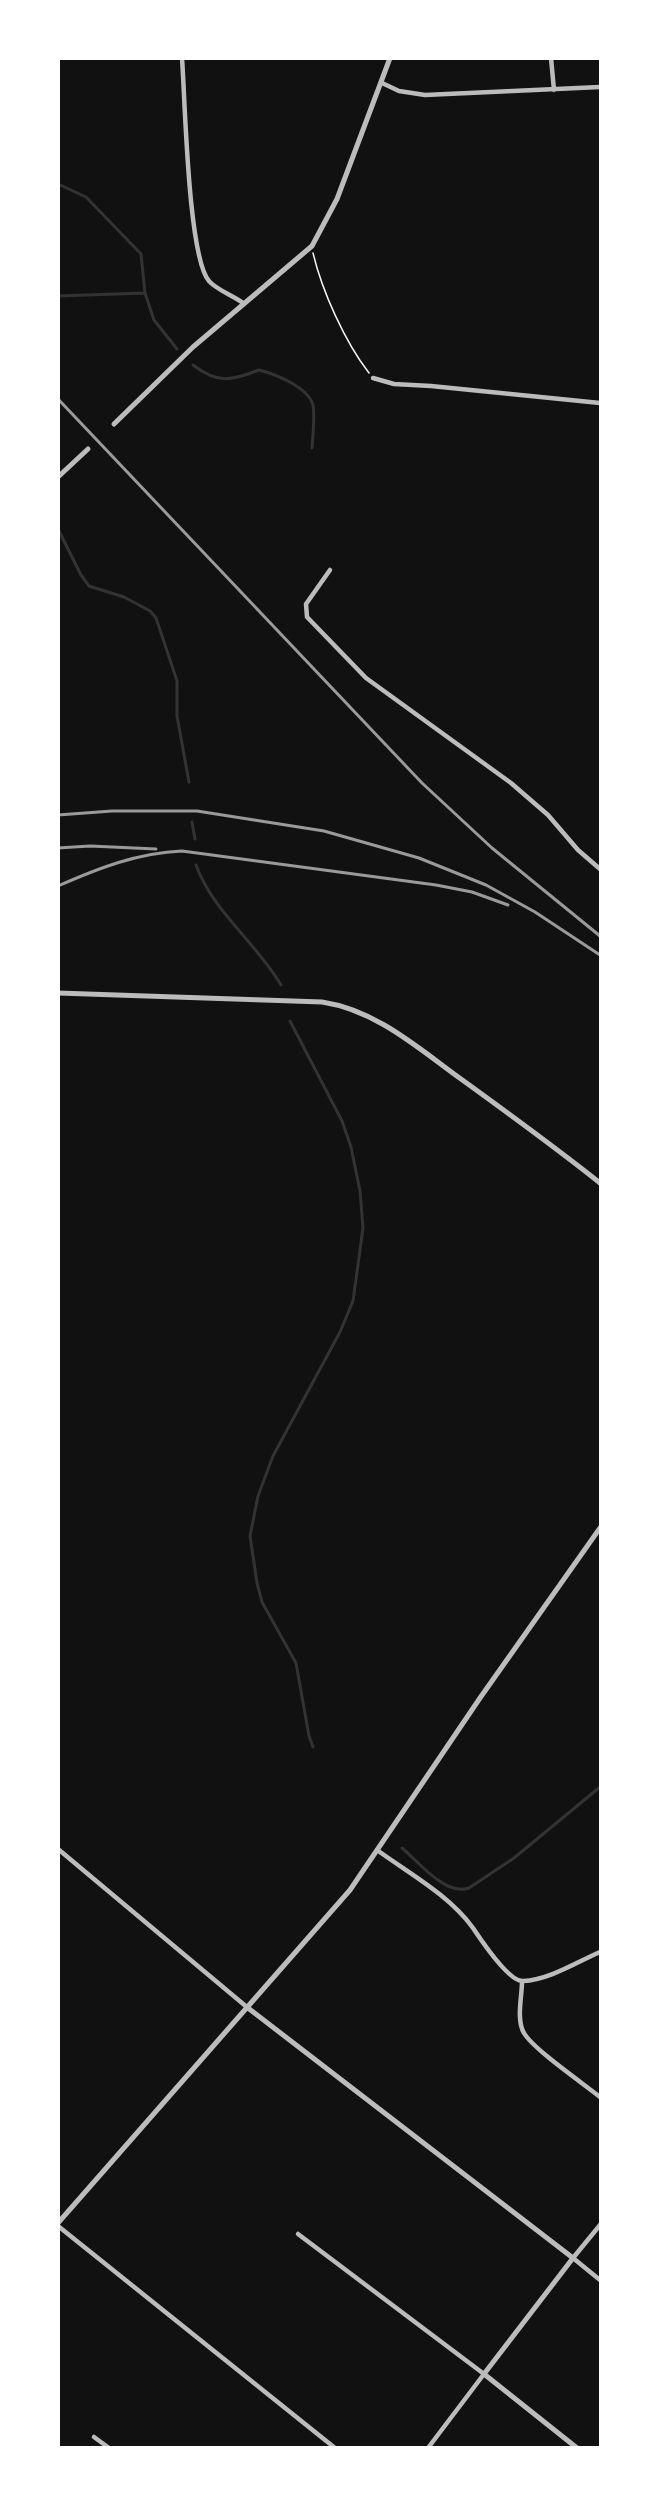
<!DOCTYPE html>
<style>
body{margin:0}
#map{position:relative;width:659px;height:2506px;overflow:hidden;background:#111;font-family:"Fira Sans Condensed",sans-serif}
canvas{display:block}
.frame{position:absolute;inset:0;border:60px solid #fff;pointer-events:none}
</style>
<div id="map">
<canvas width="659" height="2506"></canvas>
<div class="frame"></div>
</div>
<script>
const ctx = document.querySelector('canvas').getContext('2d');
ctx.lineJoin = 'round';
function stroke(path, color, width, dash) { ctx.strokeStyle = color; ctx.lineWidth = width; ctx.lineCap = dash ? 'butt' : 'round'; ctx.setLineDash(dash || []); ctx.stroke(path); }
stroke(new Path2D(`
 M58 184 86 197 141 254 145 293 154 320 177 349
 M58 296 145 293
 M193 365C218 384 231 381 259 370 275 374 308 387 313 405 315 418 313 434 312 448
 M58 529 81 575 89 586 124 597 150 611 156 618 177 681V716L189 782
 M192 822 195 839
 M196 865C213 912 256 942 281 985
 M290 1021 342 1121 351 1147 360 1191 363 1228 353 1301 340 1332 273 1456 258 1496 250 1536 257 1583 262 1602 296 1663 309 1736 313 1747
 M402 1848C419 1862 445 1896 469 1888L514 1858 600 1787`), '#333', 3);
stroke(new Path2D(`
 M313 253C322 291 345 342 369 373`), '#f5f5f5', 1.5);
stroke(new Path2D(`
 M182 58C185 98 188 257 209 281 215 289 234 296 243 303
 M551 58 554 90
 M382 83 399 91 425 95 600 87
 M373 378 394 384 431 386 600 403
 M330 570 306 604 307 617 366 678 511 783 548 815 578 850 600 869
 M58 1849 248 2008
 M377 1850C410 1874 449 1895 473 1928 481 1940 509 1982 523 1981 549 1980 577 1962 600 1952
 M522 1982C522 1996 516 2020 524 2033 533 2049 584 2084 600 2097
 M600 2225 573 2258 600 2280
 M58 2226 335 2448
 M298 2234 484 2374 428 2448
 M94 2437 109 2448`), '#bcbcbc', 4.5);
stroke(new Path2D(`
 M114 424 193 347 312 246 337 199 390 58
 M58 477 88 449
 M58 993 322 1002C376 1010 418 1048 461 1079 508 1113 555 1147 600 1183
 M248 2008 573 2258 484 2374 577 2448
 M58 2223 350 1890 480 1698 600 1528`), '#bcbcbc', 5);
stroke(new Path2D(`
 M58 399 422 783 492 848 600 936
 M58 815 112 811H197L324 831 419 858 486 885 535 912 600 955
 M58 848 90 846 156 849
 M58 886C99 868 137 853 182 851L436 885 472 892 508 905`), '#9a9a9a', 3);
</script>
